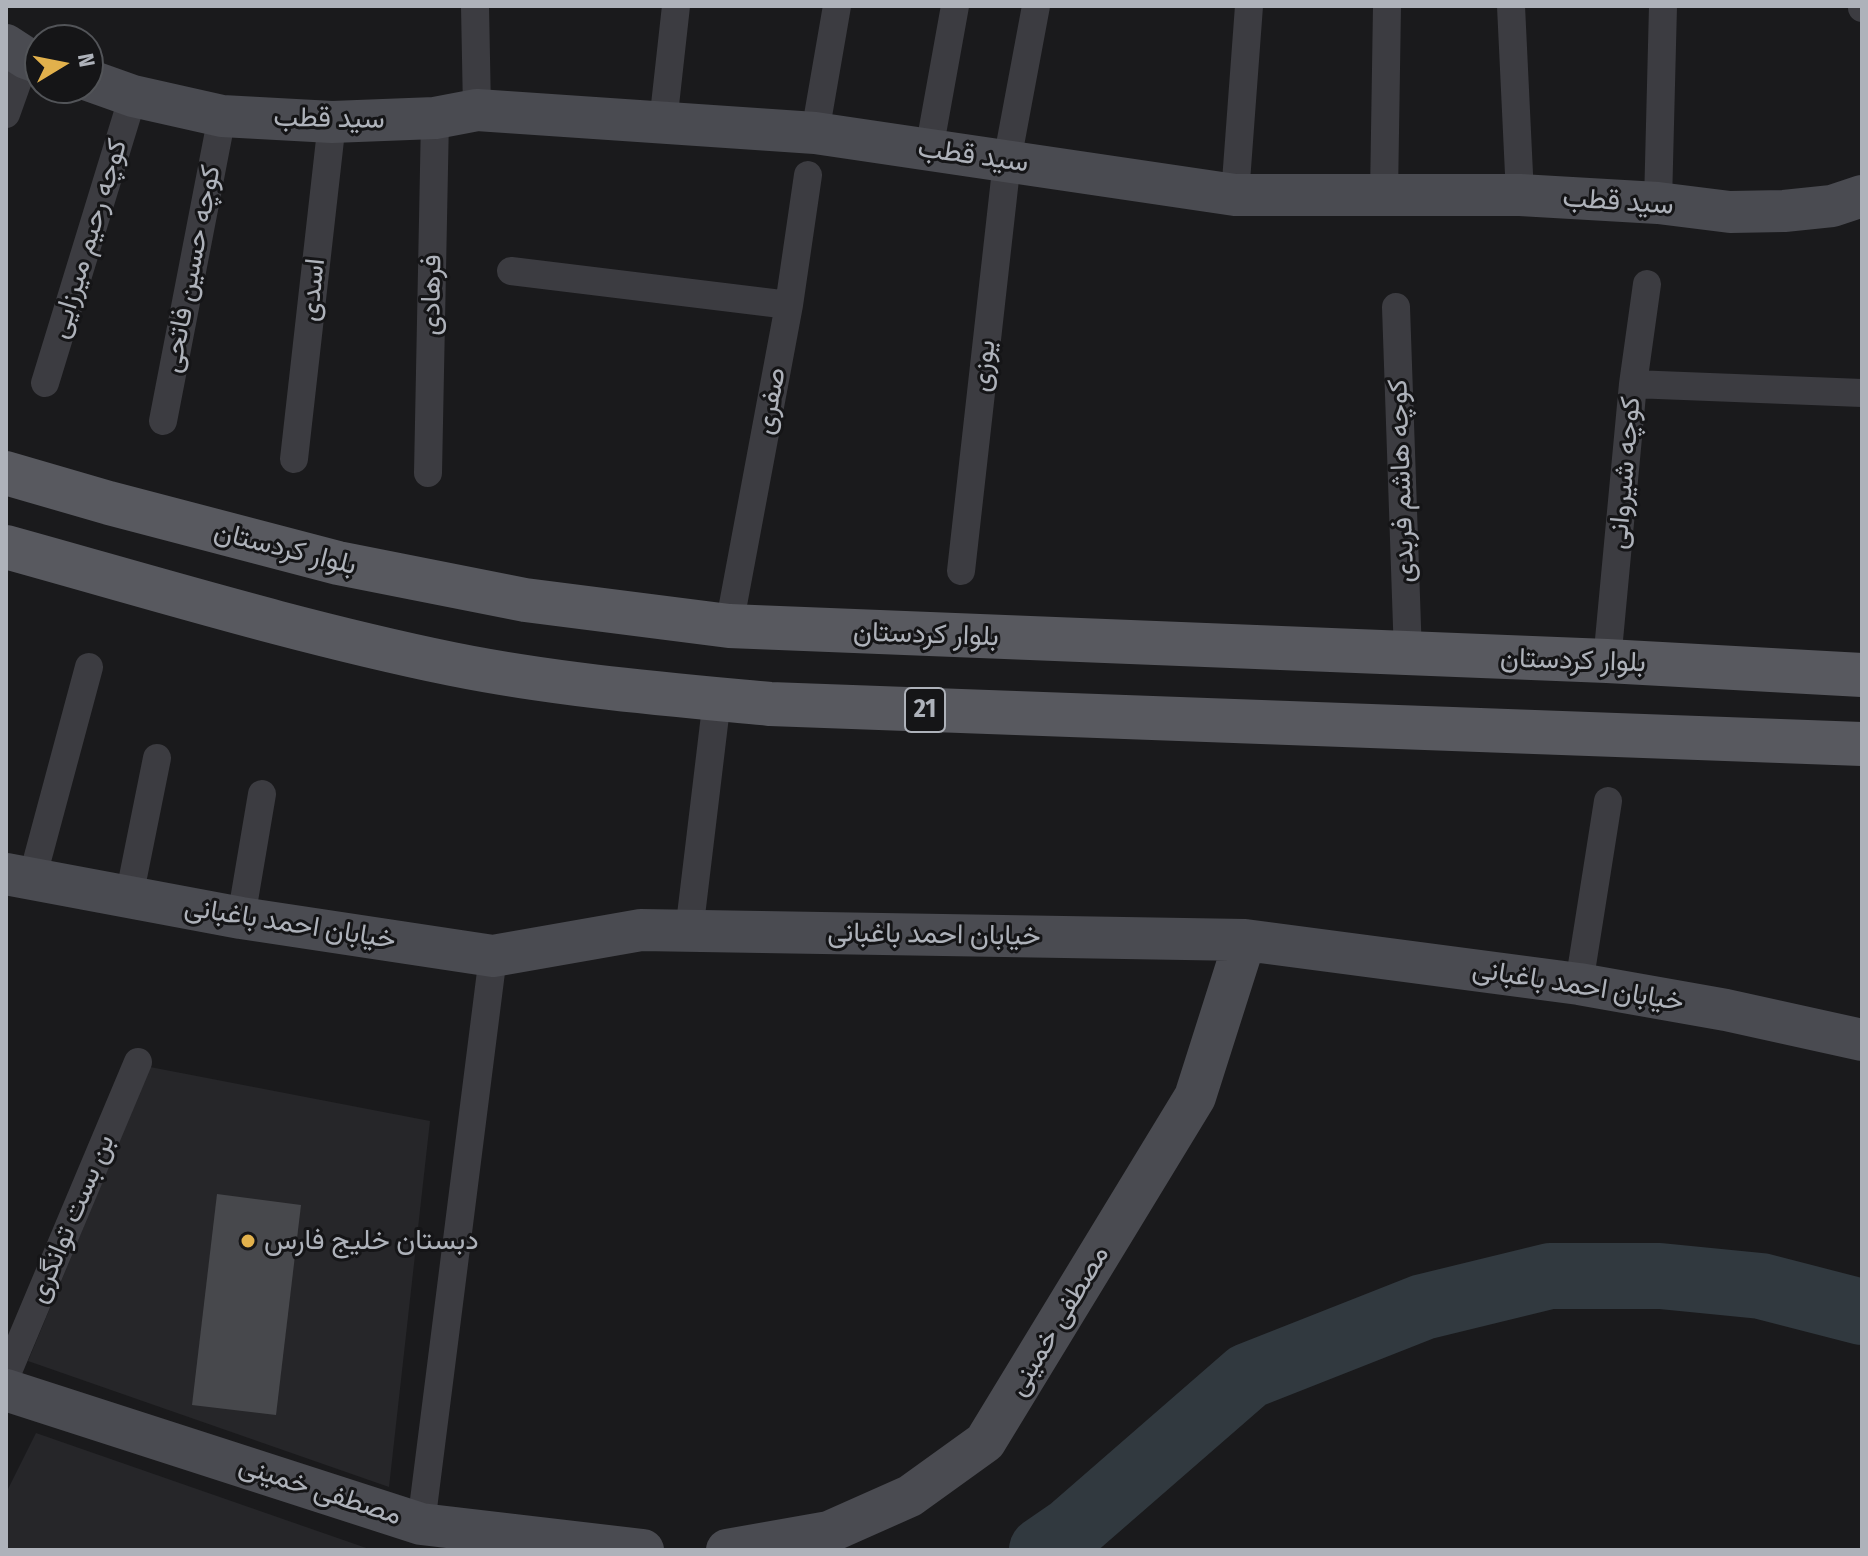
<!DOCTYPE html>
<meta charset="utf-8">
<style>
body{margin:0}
#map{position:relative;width:1868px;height:1556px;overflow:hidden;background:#1a1a1c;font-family:"Fira Sans Condensed",sans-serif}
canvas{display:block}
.frame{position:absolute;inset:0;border:8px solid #aeb2ba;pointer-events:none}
.north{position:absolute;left:24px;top:24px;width:80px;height:80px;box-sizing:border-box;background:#151517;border:2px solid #525458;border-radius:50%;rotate:80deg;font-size:22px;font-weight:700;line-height:32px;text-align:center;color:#aeb2ba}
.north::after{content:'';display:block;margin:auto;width:28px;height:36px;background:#e2b14c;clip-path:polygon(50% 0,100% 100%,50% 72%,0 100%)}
</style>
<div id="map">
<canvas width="1868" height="1556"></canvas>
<div class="frame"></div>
<div class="north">N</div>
</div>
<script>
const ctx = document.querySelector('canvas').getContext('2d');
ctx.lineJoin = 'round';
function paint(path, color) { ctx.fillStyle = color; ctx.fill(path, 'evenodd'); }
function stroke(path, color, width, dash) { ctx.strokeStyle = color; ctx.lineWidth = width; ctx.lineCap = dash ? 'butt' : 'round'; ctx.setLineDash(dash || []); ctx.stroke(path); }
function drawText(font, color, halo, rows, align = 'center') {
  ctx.font = font + ' "Fira Sans Condensed",Vazirmatn,sans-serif'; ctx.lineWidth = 6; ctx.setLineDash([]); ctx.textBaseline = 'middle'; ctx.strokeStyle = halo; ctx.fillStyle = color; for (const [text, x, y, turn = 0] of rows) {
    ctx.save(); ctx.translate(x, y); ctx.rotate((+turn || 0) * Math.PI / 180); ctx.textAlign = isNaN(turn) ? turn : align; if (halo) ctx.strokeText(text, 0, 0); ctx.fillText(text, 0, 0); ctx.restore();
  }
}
paint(new Path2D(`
 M150 1067 430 1121 389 1487 28 1361Z
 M36 1433 372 1550H6V1493Z`), '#262629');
stroke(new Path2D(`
 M1042 1550 1071 1530 1248 1376 1423 1307 1550 1276H1660L1761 1286 1862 1312`), '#31393f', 66);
paint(new Path2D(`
 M217 1194 301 1205 276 1415 192 1405Z`), '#47484c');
stroke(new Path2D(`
 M475 6 477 110
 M1511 6 1520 195
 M1862 6V8
 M6 114 26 58
 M663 123 676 6
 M815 133 837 6
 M929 150 955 6
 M1235 195 1249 6
 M1384 195 1387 6
 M1658 203 1663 6
 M511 271 789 305
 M1396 307 1408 655
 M45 383 133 96
 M1633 384 1862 393
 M163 421 222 116
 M294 459 332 122
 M428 473 435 118
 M961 571 1007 161 1036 6
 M729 626 789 305 808 175
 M1607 661 1633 384 1647 284
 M32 879 89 667
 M129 897 157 758
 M241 918 262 794
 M689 932 717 699
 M1579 984 1608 801
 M6 1376 138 1062
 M421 1524 493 956`), '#3c3c41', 28);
stroke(new Path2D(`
 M6 45 26 58 40 63
 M88 80 133 96 222 116 332 122 435 118 477 110 815 133 1235 195H1520L1658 203 1730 212 1784 211 1832 206 1862 196
 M6 874 241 918 493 956 641 930 1245 940 1579 984 1726 1010 1862 1040
 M6 1390 421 1524 643 1550
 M727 1550 829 1532 910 1496 985 1442 1195 1097 1245 940`), '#4a4b51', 42);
stroke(new Path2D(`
 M6 473 109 503 338 563 525 600 729 626 1607 661 1862 675
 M6 547C154 588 301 633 452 664 556 685 664 694 770 704L1862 744`), '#58595f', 44);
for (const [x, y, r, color] of [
 [248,1241,8,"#e2b14c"]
]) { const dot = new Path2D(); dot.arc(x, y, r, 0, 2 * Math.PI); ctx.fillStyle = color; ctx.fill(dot); stroke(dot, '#151517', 3); }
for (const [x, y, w] of [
 [925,710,40]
]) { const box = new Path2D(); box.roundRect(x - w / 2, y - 22, w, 44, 6); ctx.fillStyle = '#151517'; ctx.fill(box); stroke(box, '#aeb2ba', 2); }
drawText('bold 26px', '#aeb2ba', null, [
 ["21",925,710]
]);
drawText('28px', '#aeb2ba', '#151517', [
 ["سید قطب",329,119,1],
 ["سید قطب",973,156,8],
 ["سید قطب",1618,202,4],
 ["کوچه رحیم میرزایی",89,239,-73],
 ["کوچه حسین فاتحی",192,269,-79],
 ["اسدی",313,290,-84],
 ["فرهادی",432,295,-89],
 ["یوزی",984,366,-84],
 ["صفری",771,401,-79],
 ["کوچه شیروانی",1625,473,-85],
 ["کوچه هاشم فربدی",1402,481,-92],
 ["بلوار کردستان",285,549,14],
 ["بلوار کردستان",926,635,2],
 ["بلوار کردستان",1573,661,2],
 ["خیابان احمد باغبانی",290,924,9],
 ["خیابان احمد باغبانی",934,935,1],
 ["خیابان احمد باغبانی",1578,986,9],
 ["بن بست توانگری",72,1219,-67],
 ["مصطفی خمینی",1059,1321,-59],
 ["مصطفی خمینی",320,1491,18]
]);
drawText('28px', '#aeb2ba', '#151517', [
 ["دبستان خلیج فارس",264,1241]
], 'left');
</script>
